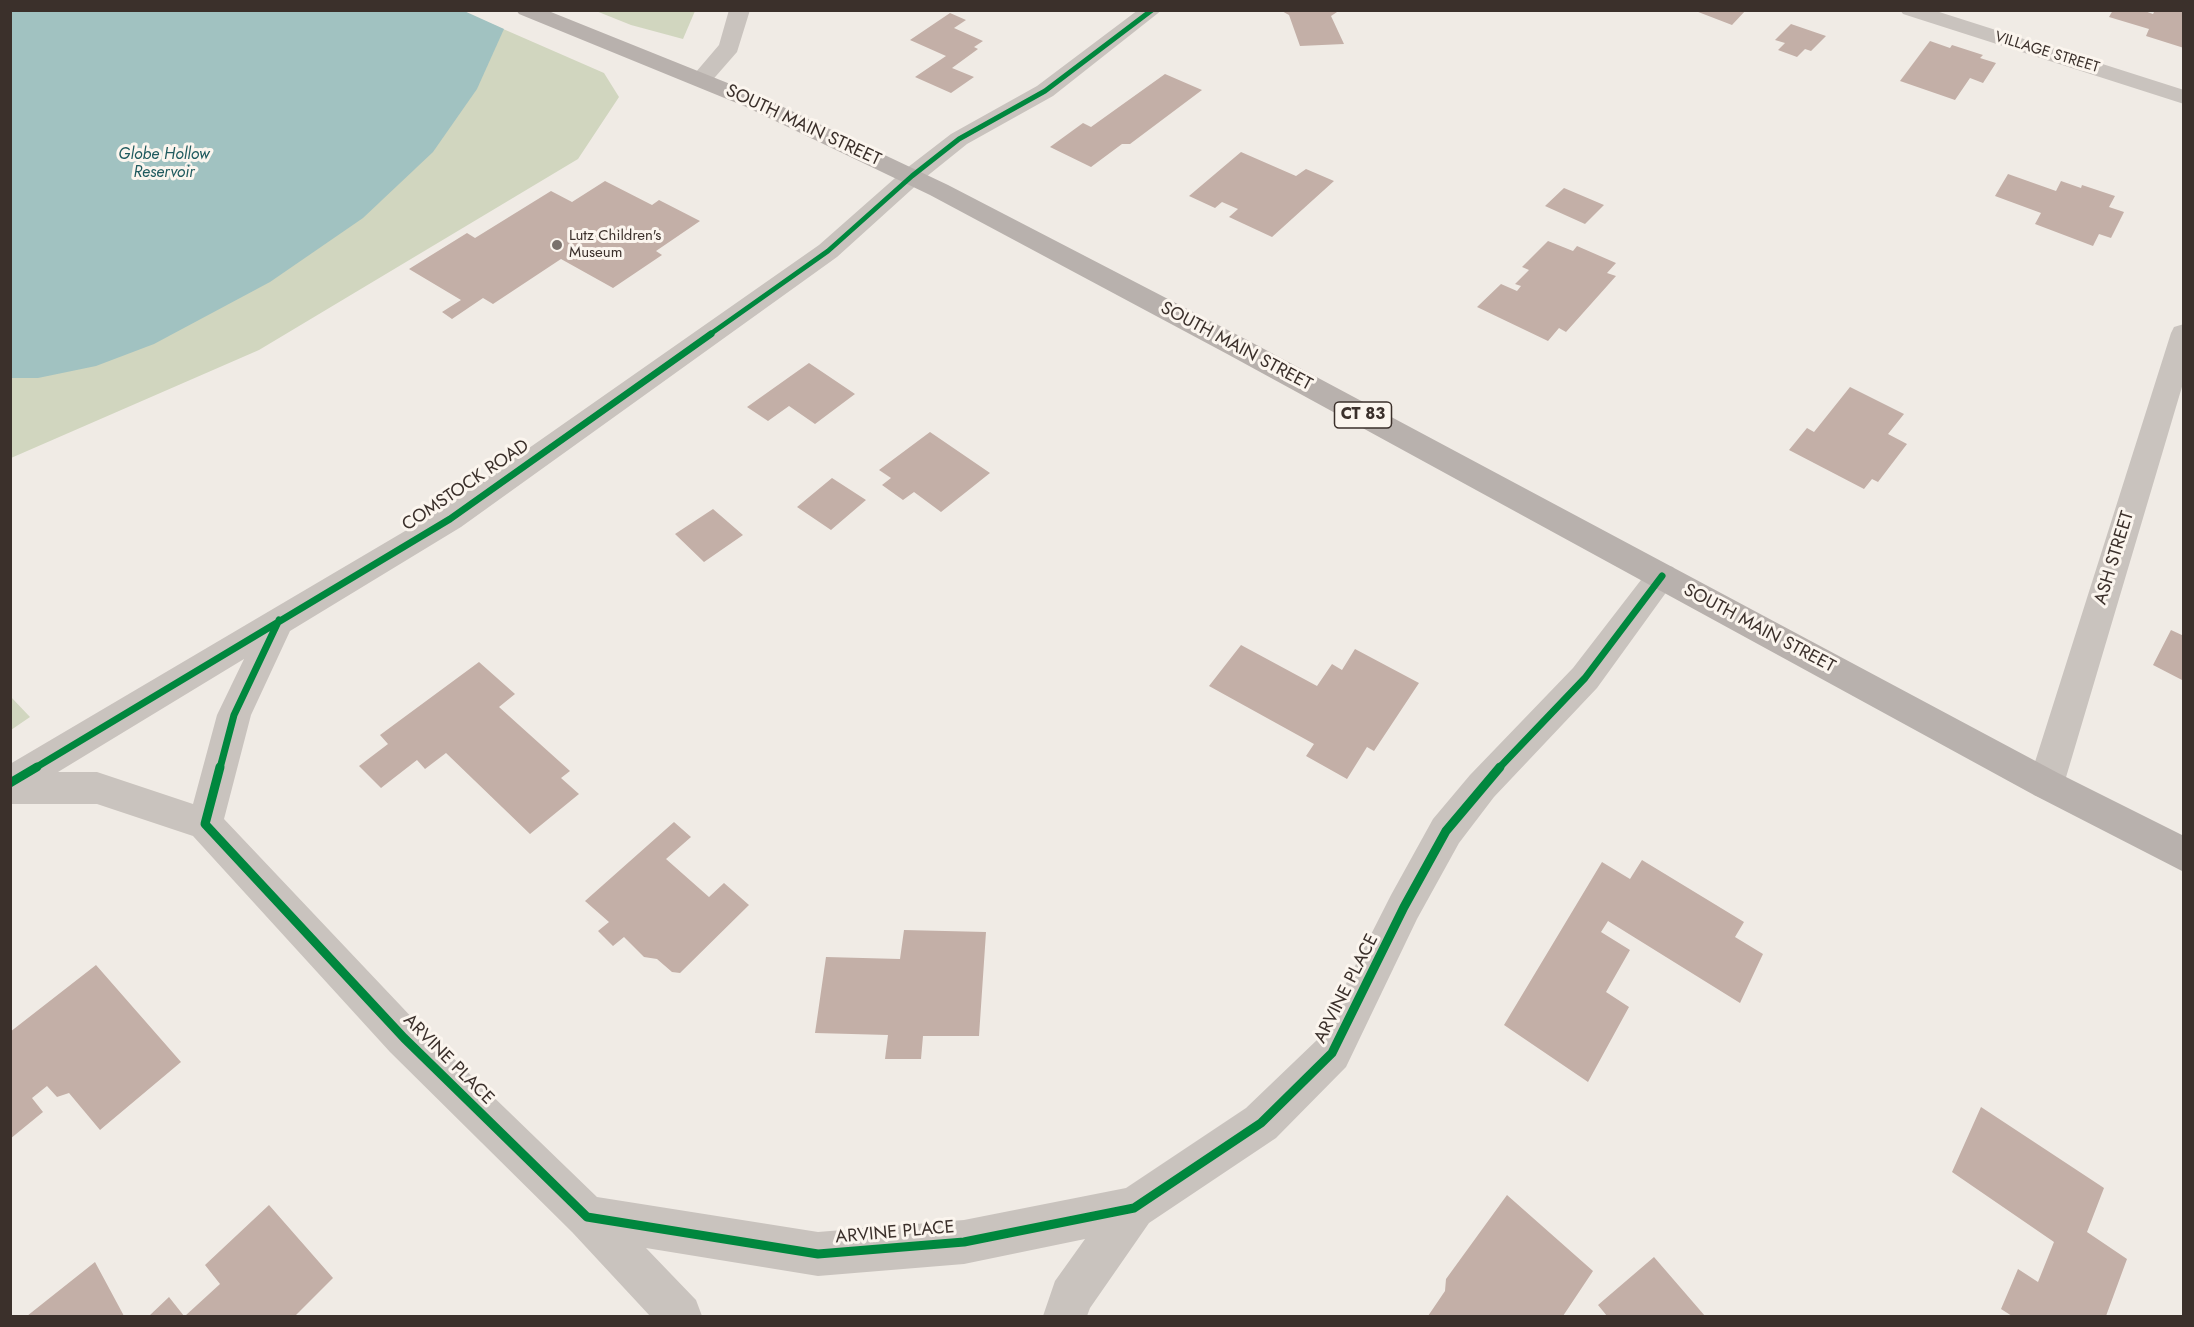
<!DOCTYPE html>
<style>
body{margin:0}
#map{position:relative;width:2194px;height:1327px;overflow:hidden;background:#f0ebe5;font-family:Jost,sans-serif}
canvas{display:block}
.frame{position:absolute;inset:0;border:12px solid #3b302b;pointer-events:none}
</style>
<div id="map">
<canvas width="2194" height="1327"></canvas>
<div class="frame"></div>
</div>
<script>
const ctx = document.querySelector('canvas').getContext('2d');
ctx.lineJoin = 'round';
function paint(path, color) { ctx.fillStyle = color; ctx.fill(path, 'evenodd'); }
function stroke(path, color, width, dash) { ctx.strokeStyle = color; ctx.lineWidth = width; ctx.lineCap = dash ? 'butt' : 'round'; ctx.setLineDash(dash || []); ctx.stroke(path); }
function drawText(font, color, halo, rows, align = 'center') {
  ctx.font = font + ' Jost,sans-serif'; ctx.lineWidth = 6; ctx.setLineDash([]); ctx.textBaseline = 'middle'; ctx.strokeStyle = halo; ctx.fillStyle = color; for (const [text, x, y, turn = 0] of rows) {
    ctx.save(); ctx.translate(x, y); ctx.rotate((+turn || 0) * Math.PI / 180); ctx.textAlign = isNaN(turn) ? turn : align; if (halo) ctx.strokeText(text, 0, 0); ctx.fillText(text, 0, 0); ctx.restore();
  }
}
paint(new Path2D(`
 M11 11H462L604 73 619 97 578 159 259 350 11 458Z
 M596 11H695L683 39 631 25Z
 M11 697 30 717 11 730H10Z`), '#d1d6bf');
paint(new Path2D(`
 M462 10 504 29 477 89 433 152 363 218 270 282 154 344 96 366 38 378H11V11Z`), '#a1c2c1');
paint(new Path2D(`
 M1280 10H1340L1331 16 1344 44 1300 46 1289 15Z
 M1693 10H1746L1732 25Z
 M2113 10H2142L2153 14 2155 10 2184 12V48L2146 36 2149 29 2109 17Z
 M950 13 966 20 954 28 983 41 974 47 978 49 952 68 974 77 951 93 915 77 946 56 910 40Z
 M1791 24 1826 36 1811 51 1805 49 1797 57 1778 50 1785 43 1775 40Z
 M1930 41 1950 48 1952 45 1983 55 1980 58 1996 63 1983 83 1970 78 1955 100 1900 81Z
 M1165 74 1202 90 1130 144H1122L1091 167 1050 147 1083 123 1091 127Z
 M1241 152 1296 176 1306 169 1334 181 1272 237 1229 217 1238 209 1222 202 1215 208 1189 196Z
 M2008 174 2056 191 2061 181 2081 188 2082 185 2115 196 2109 207 2124 212 2111 238 2099 234 2093 246 2035 224 2041 213 1995 196Z
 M605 181 652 205 659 200 700 221 656 251 662 255 613 288 561 259 493 304 483 298 452 319 442 312 461 300 409 269 467 233 475 238 551 191 572 202Z
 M1564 188 1604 205 1585 224 1545 206Z
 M1548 241 1573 251 1577 246 1616 263 1607 273 1616 276 1566 332 1559 328 1548 341 1477 307 1501 284 1517 291 1521 286 1515 284 1529 270 1522 267Z
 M809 363 855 394 815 424 789 406 768 421 747 407Z
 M1850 387 1904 414 1888 434 1907 444 1878 482 1872 479 1864 489 1789 450 1807 428 1814 432Z
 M930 432 990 473 941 512 914 492 903 500 882 485 891 478 879 470Z
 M832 478 866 500 831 530 797 507Z
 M713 509 743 535 704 562 675 534Z
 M2171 630 2184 636V681L2153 665Z
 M1241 645 1317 686 1332 664 1342 670 1355 649 1419 683 1374 751 1367 747 1347 779 1306 756 1314 744 1209 686Z
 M479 662 515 694 499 707 570 771 561 778 579 794 530 834 446 753 425 769 417 760 381 788 359 766 388 744 380 735Z
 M674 822 691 837 666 859 709 897 724 883 749 905 680 973 672 972 657 959 644 957 624 937 613 946 598 931 609 922 585 901Z
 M1642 860 1744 922 1735 937 1763 954 1740 1003 1608 921 1601 932 1630 950 1606 992 1629 1007 1588 1082 1504 1025 1602 862 1630 879Z
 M904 930 986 932 979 1036H923L921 1059H885L888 1035 815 1033 826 957 900 959Z
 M96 965 181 1062 100 1130 69 1093 57 1097 47 1086 32 1098 43 1112 10 1139V1032Z
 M1981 1107 2104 1188 2087 1232 2127 1259 2106 1316H2012L2001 1309 2018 1269 2038 1282 2054 1242 1952 1172Z
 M1507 1195 1593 1271 1563 1316H1428L1445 1291 1446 1279Z
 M269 1205 333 1278 295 1316H185L220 1284 205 1265Z
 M1654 1257 1705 1316H1607L1598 1305Z
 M95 1262 124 1316H27Z
 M169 1297 184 1316H149Z`), '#c3afa7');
paint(new Path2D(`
 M729 10H750L737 52 709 84 701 86 693 84 690 79 719 45Z
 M1138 10H1162L1053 96 967 144 921 181 837 257 461 527 290 631 251 715 224 819 418 1024 597 1197 818 1232 964 1220 1126 1188 1246 1108 1318 1039 1391 895 1433 819 1470 775 1573 668 1651 567 1662 564 1673 567 1678 576 1597 688 1494 797 1459 843 1417 919 1346 1067 1276 1138 1149 1223 1090 1308 1087 1316H1043L1055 1281 1085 1239 964 1264 818 1276 646 1248 696 1300 702 1316H650L572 1232 390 1052 193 836 97 804H10V764L439 511 819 245 903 171 951 134 1037 86ZM244 659 217 715 193 804 97 772H58Z
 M1900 10H1933L2184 90V104L1903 14Z
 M2184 324V380L2064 784 2058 795 2046 800 2034 795 2028 784 2171 333 2174 327Z`), '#c9c3be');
paint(new Path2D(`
 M516 10H546L760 96 948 185 1249 341 2058 773 2184 836V872L2034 795 1229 355 930 195 744 106 519 14Z`), '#b8b1ad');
stroke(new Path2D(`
 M709 335 828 251 912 176 959 139 1045 91 1152 10`), '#00873e', 5);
stroke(new Path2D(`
 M35 768 450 519 711 334
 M220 768 234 715 279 620
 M1499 768 1585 678 1662 576`), '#00873e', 7);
stroke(new Path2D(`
 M220 767 205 824 404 1038 587 1217 818 1254 964 1242 1134 1208 1261 1123 1332 1053 1404 907 1446 831 1500 767
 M10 783 37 767`), '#00873e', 9);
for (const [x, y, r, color] of [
 [557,245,6,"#7a716c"]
]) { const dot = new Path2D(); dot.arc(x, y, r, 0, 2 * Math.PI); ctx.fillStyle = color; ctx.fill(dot); stroke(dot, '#fbf5ee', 2); }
drawText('15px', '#3b302b', '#fbf5ee', [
 ["VILLAGE STREET",2047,53,17]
]);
drawText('15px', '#3b302b', '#fbf5ee', [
 ["Lutz Children's",569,236],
 ["Museum",569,253]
], 'left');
drawText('italic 16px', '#1f5a5e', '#fbf5ee', [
 ["Globe Hollow",164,155],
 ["Reservoir",164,173]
]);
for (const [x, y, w] of [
 [1363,415,57]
]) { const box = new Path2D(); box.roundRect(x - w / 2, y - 13, w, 26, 4.5); ctx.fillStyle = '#fbf5ee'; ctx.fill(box); stroke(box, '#3b302b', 1.5); }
drawText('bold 16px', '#3b302b', null, [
 ["CT 83",1363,415]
]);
drawText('18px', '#3b302b', '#fbf5ee', [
 ["SOUTH MAIN STREET",803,126,25],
 ["SOUTH MAIN STREET",1236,347,28],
 ["COMSTOCK ROAD",466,486,-34],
 ["ASH STREET",2115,558,-73],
 ["SOUTH MAIN STREET",1759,629,28],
 ["ARVINE PLACE",1347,989,-63],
 ["ARVINE PLACE",448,1060,45],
 ["ARVINE PLACE",895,1233,-5]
]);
</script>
